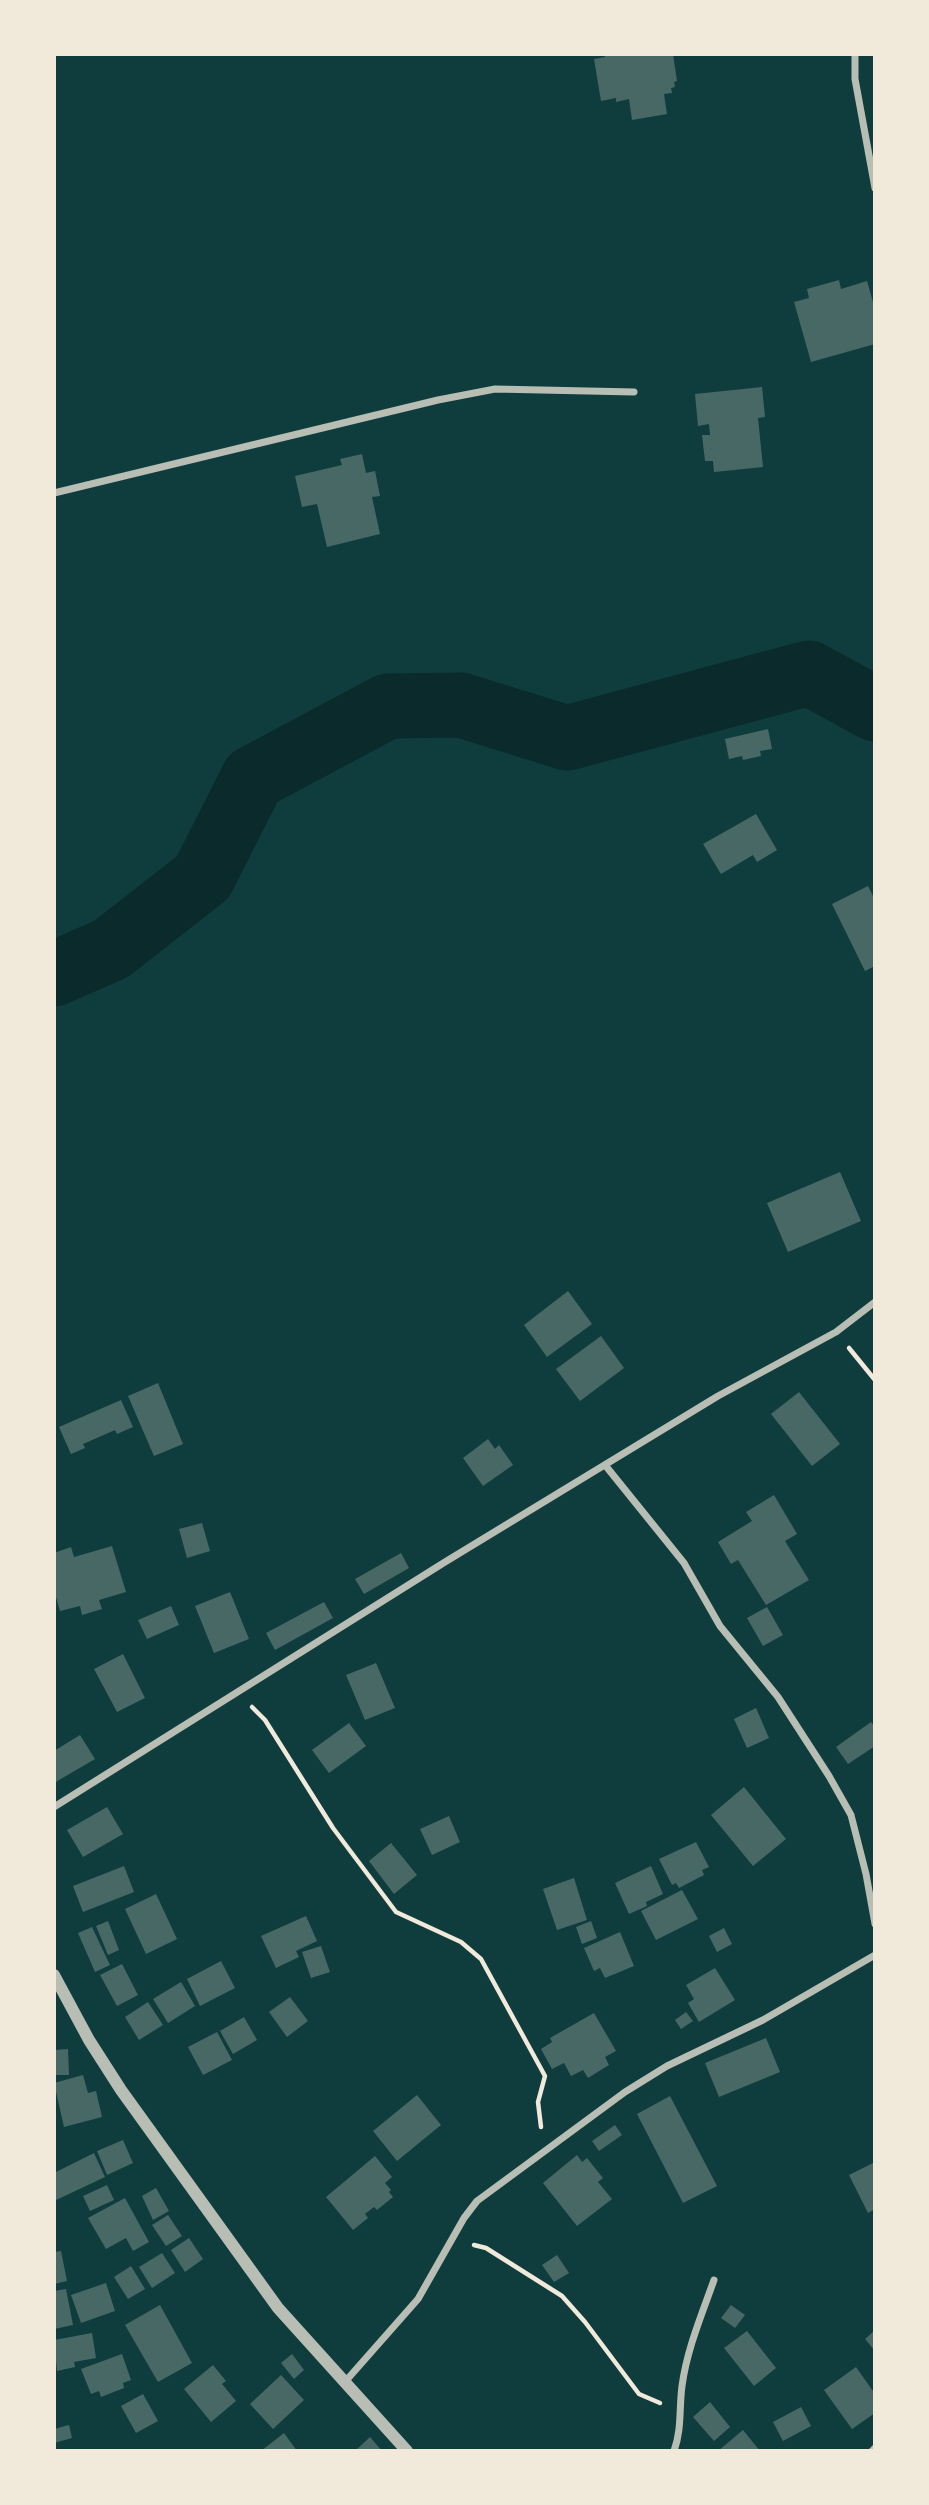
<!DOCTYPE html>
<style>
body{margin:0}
#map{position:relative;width:929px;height:2505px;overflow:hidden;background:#0f3d3e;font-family:Arial,sans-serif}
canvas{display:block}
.frame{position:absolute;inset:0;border:56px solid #f1e9da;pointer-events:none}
</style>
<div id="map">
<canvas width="929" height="2505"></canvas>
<div class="frame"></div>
</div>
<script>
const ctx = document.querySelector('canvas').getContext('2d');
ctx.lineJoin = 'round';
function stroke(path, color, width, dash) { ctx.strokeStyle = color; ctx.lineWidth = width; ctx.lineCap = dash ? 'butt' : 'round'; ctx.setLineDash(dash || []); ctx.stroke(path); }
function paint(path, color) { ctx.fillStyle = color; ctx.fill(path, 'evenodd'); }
stroke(new Path2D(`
 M54 974 111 949 203 877 253 778 388 706 461 705 567 738 809 673 875 709`), '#0a2a2b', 65);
paint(new Path2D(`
 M605 54H673L677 81 674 82 675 87 671 88 672 93 664 94 667 114 632 120 629 99 616 102V98L601 101 594 59 605 57Z
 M839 280 841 289 867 281 875 309V344L811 362 794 302 809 298 807 289Z
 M762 387 765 417 758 418 763 467 714 472 713 461H705L702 435H710L709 424 698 426 695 394Z
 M362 454 366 473 375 471 380 496 372 497 380 534 327 547 317 504 302 507 295 476 342 465 340 459Z
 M768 729 772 749 760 751 761 756 743 760 742 756 729 759 725 739Z
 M756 814 777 850 757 862 753 855 721 874 703 844Z
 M868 886 875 900V966L865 971 832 904Z
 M840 1172 861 1221 788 1252 767 1203Z
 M568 1291 592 1324 547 1357 524 1325Z
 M601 1336 624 1368 580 1401 556 1369Z
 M158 1383 183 1444 154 1456 128 1396Z
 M799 1392 840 1444 812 1466 771 1414Z
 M121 1400 133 1427 117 1434 115 1430 83 1444 85 1448 71 1454 59 1427Z
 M488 1439 495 1449 499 1445 513 1465 483 1486 463 1458Z
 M774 1495 797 1534 785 1541 809 1580 766 1605 738 1560 731 1564 718 1542 752 1521 746 1512Z
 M202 1523 210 1551 187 1558 179 1529Z
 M112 1546 126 1592 99 1600 102 1609 82 1615 80 1606 60 1611 54 1590V1553L71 1547 74 1557Z
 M401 1553 409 1568 364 1594 355 1579Z
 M230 1592 249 1639 214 1653 195 1606Z
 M324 1602 333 1618 275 1650 266 1633Z
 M171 1606 179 1625 147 1639 138 1620Z
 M767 1607 783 1635 763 1646 747 1618Z
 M123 1654 145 1698 117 1712 94 1669Z
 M376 1663 395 1708 365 1720 346 1675Z
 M756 1708 769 1738 747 1748 734 1719Z
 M871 1722 875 1727V1746L848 1764 836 1747Z
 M349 1723 366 1746 329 1773 312 1750Z
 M80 1735 95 1759 54 1783V1751Z
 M744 1787 786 1839 753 1866 711 1815Z
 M107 1807 123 1834 83 1857 67 1830Z
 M449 1816 460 1842 432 1855 420 1829Z
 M696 1842 709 1867 702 1870 704 1875 679 1888 676 1883 672 1885 659 1859Z
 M391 1843 417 1875 394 1894 369 1861Z
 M124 1866 134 1892 83 1912 73 1886Z
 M651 1866 663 1894 646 1902 647 1906 629 1914 615 1883Z
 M574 1878 587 1920 557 1930 543 1889Z
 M682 1890 698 1919 656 1940 641 1911Z
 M156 1894 177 1939 146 1954 125 1909Z
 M306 1916 317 1941 296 1951 299 1957 276 1968 261 1936Z
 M108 1921 119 1950 108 1955 96 1926Z
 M591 1921 597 1938 582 1944 576 1927Z
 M92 1927 110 1965 95 1972 78 1933Z
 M724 1928 732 1944 717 1952 709 1936Z
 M620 1932 634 1966 605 1978 600 1968 594 1971 584 1948Z
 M321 1946 330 1972 311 1978 302 1952Z
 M221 1961 235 1988 200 2006 187 1979Z
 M122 1964 138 1995 117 2006 100 1975Z
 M715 1968 735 2000 699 2022 688 2003 694 1999 686 1985Z
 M181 1982 195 2006 168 2023 153 1999Z
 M290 1997 308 2021 287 2037 269 2012Z
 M148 2002 163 2025 139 2040 125 2017Z
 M686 2012 693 2021 681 2029 675 2020Z
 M594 2013 616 2051 605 2057 609 2065 588 2078 583 2070 571 2076 564 2063 552 2069 541 2049 552 2042 550 2038Z
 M244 2017 257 2040 233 2054 220 2031Z
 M217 2032 232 2060 203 2075 188 2047Z
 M766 2038 780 2072 719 2097 705 2063Z
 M68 2049 69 2075H55L54 2050Z
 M83 2075 88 2093 96 2091 102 2117 64 2127 54 2083Z
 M417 2095 441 2125 397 2161 373 2131Z
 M670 2096 717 2186 683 2203 637 2114Z
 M615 2125 622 2135 599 2151 592 2141Z
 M123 2140 133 2163 107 2175 97 2151Z
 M94 2153 105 2177 54 2201V2173Z
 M577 2155 582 2162 587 2158 603 2178 598 2182 612 2199 577 2226 543 2183Z
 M375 2156 392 2177 385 2183 391 2190 389 2192 393 2197 377 2210 374 2207 365 2214 368 2218 353 2230 326 2197Z
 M875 2162V2209L868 2213 849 2175Z
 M107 2185 114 2200 90 2211 83 2196Z
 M156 2188 169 2211 153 2220 142 2196Z
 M125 2198 149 2242 133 2251 126 2238 106 2249 88 2218Z
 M168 2215 182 2236 166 2246 152 2225Z
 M189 2238 203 2259 185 2272 171 2250Z
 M61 2251 67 2281 54 2284V2252Z
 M162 2253 175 2273 152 2288 139 2267Z
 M557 2255 569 2273 554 2282 542 2265Z
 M131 2266 145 2289 128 2299 114 2277Z
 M106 2283 115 2311 81 2323 71 2295Z
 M66 2289 73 2325 54 2329V2291Z
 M160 2305 192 2363 158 2382 125 2325Z
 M731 2305 745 2315 735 2328 721 2318Z
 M875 2330V2351L865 2339Z
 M747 2331 776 2368 754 2386 724 2348Z
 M92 2333 96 2358 74 2362 75 2367 57 2371 54 2340Z
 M122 2354 131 2380 123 2383 124 2388 101 2397 99 2391 91 2394 81 2369Z
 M292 2354 304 2370 294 2379 281 2363Z
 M213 2365 226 2381 222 2384 236 2401 211 2422 184 2389Z
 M856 2367 875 2394V2413L852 2429 824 2390Z
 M281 2375 304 2400 273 2429 250 2404Z
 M143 2394 158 2421 136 2433 121 2406Z
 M710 2402 730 2427 714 2441 693 2417Z
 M801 2407 811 2426 783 2441 773 2422Z
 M69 2425 72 2438 54 2443V2429Z
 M743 2430 760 2451H718Z
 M284 2433 297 2451H261Z
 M370 2437 382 2451H355Z`), '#486865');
stroke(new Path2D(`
 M849 1348 875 1380
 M252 1707 265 1720 333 1828 396 1912 461 1942 481 1959 545 2076 538 2102 541 2127
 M474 2245 486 2248 562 2296 585 2322 639 2394 660 2403`), '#f1e9da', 4.5);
stroke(new Path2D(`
 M855 54V79L875 188
 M54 493 438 400 495 389 634 392
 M605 1465 684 1563 720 1626 778 1697 829 1776 851 1815 866 1874 875 1924
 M54 1807 445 1562 718 1396 836 1332 875 1302
 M344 2383 418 2299 464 2218 477 2201 625 2092 667 2066 763 2020 875 1955
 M674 2451C682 2429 679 2408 682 2386 687 2349 702 2314 714 2280
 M872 2451 875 2448`), '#b8beb3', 7);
stroke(new Path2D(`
 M54 1975 89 2040 121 2090 278 2308 407 2451`), '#b8beb3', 12);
</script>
